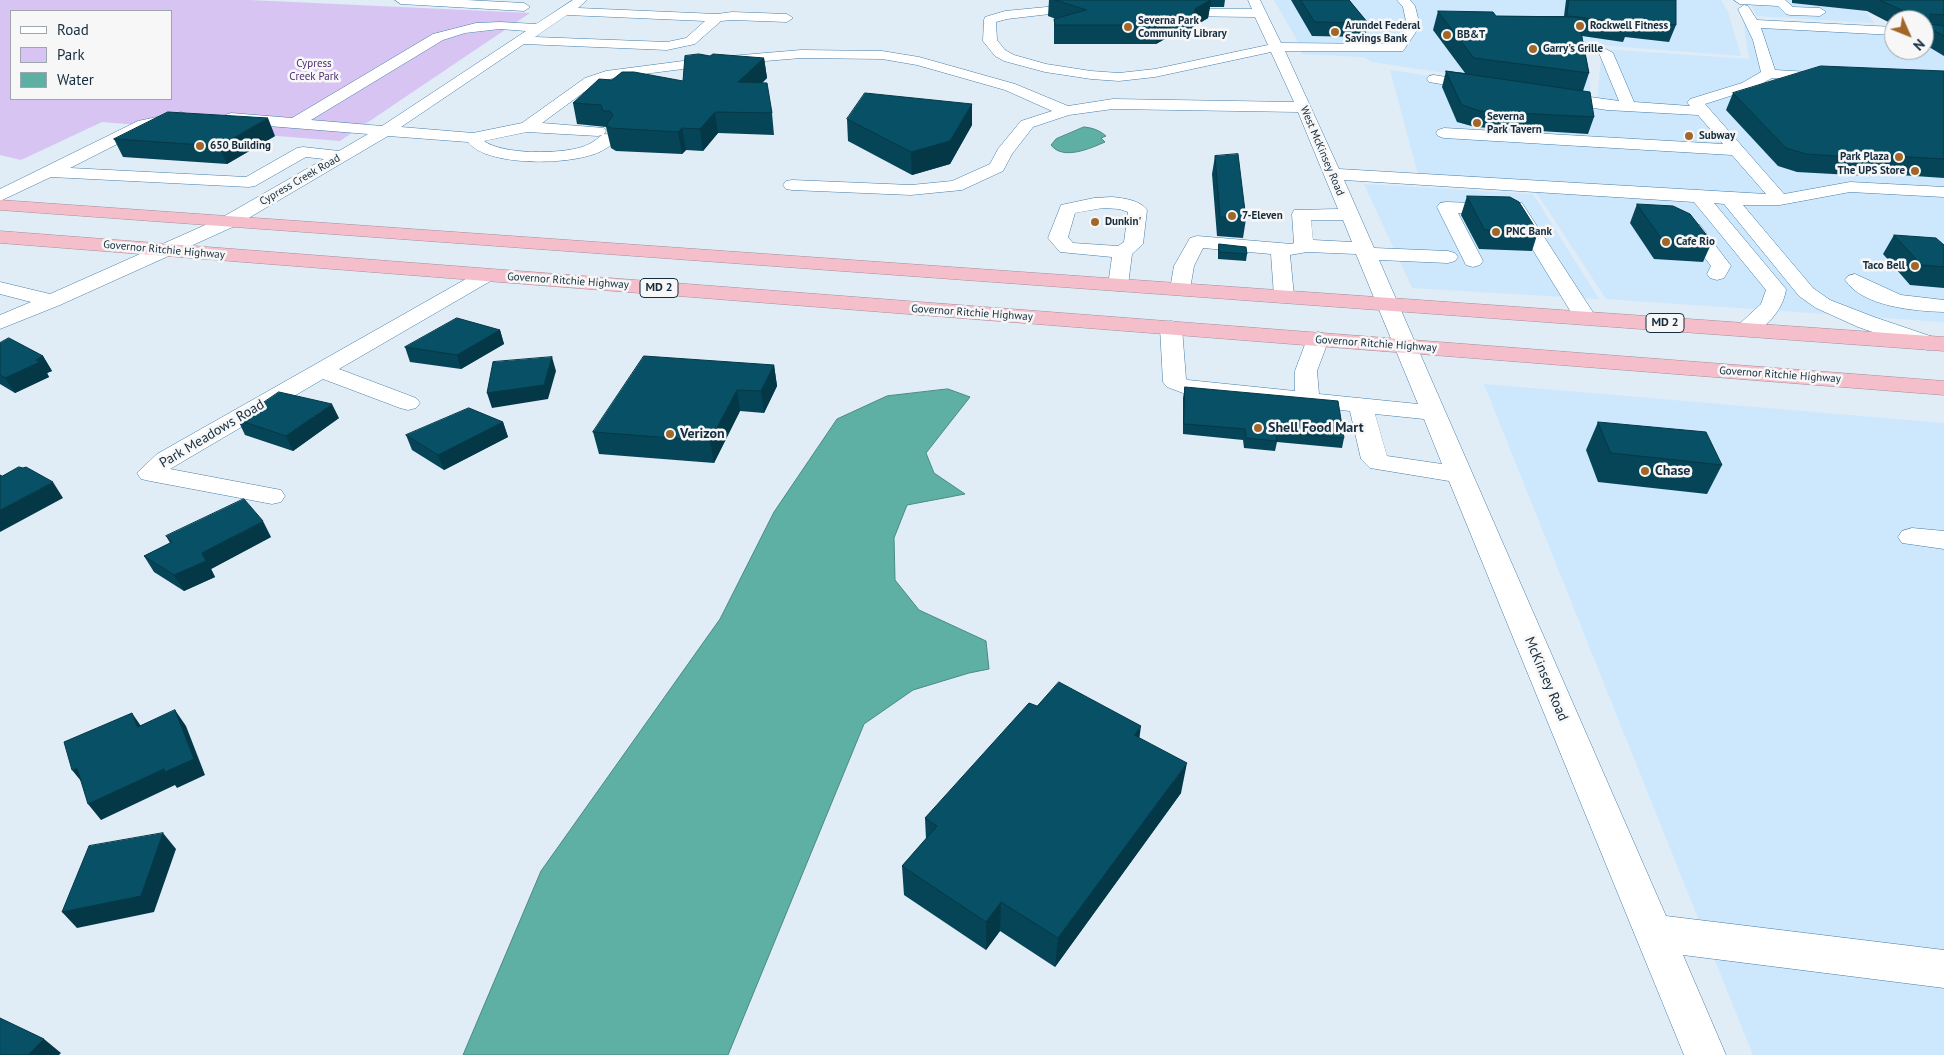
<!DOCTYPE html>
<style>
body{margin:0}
#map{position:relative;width:1944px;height:1055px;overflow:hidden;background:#e0ecf6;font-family:"PT Sans",sans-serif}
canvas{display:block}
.legend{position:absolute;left:10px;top:10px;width:162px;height:90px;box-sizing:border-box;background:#f7f7f7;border:1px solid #9da6ad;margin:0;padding:6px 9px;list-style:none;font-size:15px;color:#152d3f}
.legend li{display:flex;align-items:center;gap:10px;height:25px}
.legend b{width:25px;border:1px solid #9da6ad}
.north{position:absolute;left:1884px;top:10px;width:50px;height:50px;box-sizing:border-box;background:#f7f7f7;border:1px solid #9da6ad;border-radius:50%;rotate:134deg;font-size:14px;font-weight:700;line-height:20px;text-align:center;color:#152d3f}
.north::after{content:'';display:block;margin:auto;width:18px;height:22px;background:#a26728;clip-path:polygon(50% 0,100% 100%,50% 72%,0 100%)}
</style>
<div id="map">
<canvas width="1944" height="1055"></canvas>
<ul class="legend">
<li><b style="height:6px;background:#fff"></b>Road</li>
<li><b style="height:14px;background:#d7c4f3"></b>Park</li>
<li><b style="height:14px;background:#5fb0a4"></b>Water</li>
</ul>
<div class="north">N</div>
</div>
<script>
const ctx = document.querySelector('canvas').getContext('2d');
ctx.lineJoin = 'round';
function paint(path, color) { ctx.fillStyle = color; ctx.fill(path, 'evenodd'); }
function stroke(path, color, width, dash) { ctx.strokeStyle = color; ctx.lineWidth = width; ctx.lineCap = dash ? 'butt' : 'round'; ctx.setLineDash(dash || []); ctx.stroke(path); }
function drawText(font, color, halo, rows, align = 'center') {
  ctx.font = font + ' "PT Sans",sans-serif'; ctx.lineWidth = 5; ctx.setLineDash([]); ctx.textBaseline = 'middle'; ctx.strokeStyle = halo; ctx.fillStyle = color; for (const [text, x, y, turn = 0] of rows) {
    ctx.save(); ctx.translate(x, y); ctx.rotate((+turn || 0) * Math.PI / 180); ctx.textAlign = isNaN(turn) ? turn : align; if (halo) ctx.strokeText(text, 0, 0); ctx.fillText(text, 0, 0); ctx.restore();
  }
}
paint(new Path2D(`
 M1274 0H1721L1728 12 1741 56 1584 44 1591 95 1372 62 1364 57 1302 54 1297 40Z
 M1748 0H1859L1874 23 1757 16Z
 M1743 19 1894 27V50H1924V29L1944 31V322L1606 299 1536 192 1420 182 1390 70 1597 101 1602 49 1749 59Z
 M1364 184 1533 194 1599 299 1412 288Z
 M1484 384 1944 423V1055H1753Z`), '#cde7fd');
paint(new Path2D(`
 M0 0H249L530 13 340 141 102 122 21 160 0 155ZM11 11H171V99H11Z`), '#d7c4f3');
const water = new Path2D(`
 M1084 127C1093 128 1099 130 1106 136L1101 138 1105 142C1091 148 1063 161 1051 145L1056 139Z
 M948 389 970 397 926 453 934 473 965 494 907 505 894 538 895 580 919 610 986 641 989 669 969 673 913 690 864 724 728 1055H463L541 871 720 619 774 512 837 419 887 396Z`);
paint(water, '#5fb0a4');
stroke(water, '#498986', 1);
const minor = new Path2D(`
 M395 0H466L524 3 530 7 524 11 401 4Z
 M573 0H587L578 8 717 14 732 12 787 14 793 18 787 22 732 20 721 21 695 44 667 50 524 44 401 127 473 133 522 123 585 78 606 71 706 58 801 50 882 51 919 57 1015 84 1068 106 1113 99 1294 102 1271 52 1155 77 1119 81 1091 79 1045 72 1004 61 995 56 983 41 984 20 985 17 1005 11 1088 3 1090 6 1084 10 1007 19 996 22 997 40 1005 50 1014 55 1046 64 1091 71 1119 73 1155 69 1268 45 1255 17 1172 16 1166 12 1168 9H1252L1248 0H1260L1281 43 1394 44 1407 26 1403 7 1397 0H1410L1415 6 1420 26 1403 51H1285L1339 169 1766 194 1732 155 1444 138 1438 136 1436 133 1438 130 1444 128 1723 144 1698 115 1607 110 1554 102 1549 100 1546 97 1549 94 1554 92 1619 101 1599 53 1606 49 1613 53 1634 102 1690 106 1687 102 1690 99 1742 83 1761 72 1753 40 1738 9 1744 5 1748 6 1757 20 1894 27V35L1761 28 1775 70 1828 73 1833 74 1835 77 1833 80 1828 81 1772 78 1752 89 1705 104 1784 194 1850 182 1944 187V197L1850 192 1780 205H1743L1813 288 1830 300 1874 317 1936 338 1939 343 1936 348 1928 350 1920 348 1858 327 1816 308 1799 296 1724 204 1714 203 1786 289C1784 310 1760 339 1737 334L1734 329 1761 304 1766 290 1694 202 1344 180 1374 248 1448 251 1455 253 1458 257 1455 261 1448 263 1379 260 1666 916 1944 950V988L1683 955 1726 1055H1684L1449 481 1370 468 1361 459 1350 411 1183 393 1167 387 1163 382 1160 328 1163 323 1171 321 1179 323 1182 328 1186 379 1188 380 1295 391V371L1307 339 1310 334 1318 332 1326 334 1329 339 1317 371 1319 394 1418 404 1356 254 1307 252 1290 255 1294 296 1291 300 1284 302 1277 300 1274 296 1271 254 1203 248 1194 266 1190 289 1187 293 1180 295 1173 293 1170 289 1174 266 1190 238 1197 236 1292 244 1294 243 1292 214 1294 210 1338 209 1298 112 1113 109 1069 115 1033 127 1012 154 1003 171 962 190 911 195 792 190 786 189 783 185 786 181 792 180 911 185 952 181 990 164 998 149 1021 121 1052 111 1005 90 917 65 882 59 801 58 706 66 613 78 595 84 542 123 604 128 606 131 604 134 614 135 616 138C613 142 610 147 605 149 580 166 487 168 468 142L388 136 235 226 60 305 0 329V315L31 302 0 294V282L50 294 221 218 324 159 306 157 255 186 249 187 51 177 0 201V189L138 121 181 112 187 114 189 117 187 120 149 128 70 168 246 177 297 148 303 147 339 151 368 134 231 123 225 121 223 118 225 115 231 113 292 118 433 34 476 23 500 22 536 24ZM567 15 705 21 686 38 667 42 535 37ZM500 29 526 31 382 126 311 120 443 40 465 33ZM527 132 598 136 602 135C596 140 591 144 582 147 560 154 503 155 484 141ZM1311 220H1343L1352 242 1313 240ZM1375 414 1424 419 1442 464 1387 456Z
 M1734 0H1785L1793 7 1820 8 1826 12 1820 16 1790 15 1786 14 1778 6 1740 4Z
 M1434 75 1482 83 1487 84 1489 87 1487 90 1482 91 1429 82 1427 79 1429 76Z
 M1112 197C1123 198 1140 200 1147 210L1143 244 1132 254 1128 285 1125 289 1118 291 1111 289 1108 285 1112 257 1060 252 1048 238 1061 205 1094 198ZM1103 208 1119 209 1128 212 1124 242 1118 246 1073 243 1068 237 1075 213Z
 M1446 202 1501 204 1508 206 1516 202 1522 203 1596 317 1593 322 1585 323 1577 322 1509 211 1501 214 1458 213 1483 261 1480 265 1473 267 1466 265 1437 207 1440 203Z
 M1683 219 1700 225 1728 262 1731 266 1724 278 1717 280 1710 278 1707 274 1711 266 1686 233 1676 229 1674 225 1676 221Z
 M487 269 494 271 497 275 494 279 339 369 416 398 420 403 416 408 408 410 400 408 323 379 170 469 281 490 285 496 281 502 272 504 150 481 141 479 137 473 157 454 480 271Z
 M1855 274 1901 295 1944 300V312C1915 311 1863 307 1845 280L1848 276Z
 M1912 528 1944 531V549L1902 543 1898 537 1902 531Z`);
const highway = new Path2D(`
 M0 200 1944 337V351L0 210Z
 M0 231 1944 381V395L0 243Z`);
stroke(minor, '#457eaa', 1);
stroke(highway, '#a68c9a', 1);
paint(minor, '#fff');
paint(highway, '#f4bfcb');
paint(new Path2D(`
 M1049 0H1225L1224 7H1210L1208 18 1193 27 1189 37 1170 36 1156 44H1054V19H1056L1048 16Z
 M1291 0H1349L1368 23 1365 37 1312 36Z
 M1566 0H1676V25L1669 42 1625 37 1623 42 1582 36 1589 73 1583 91 1594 117 1588 134 1475 127 1457 122 1442 87 1446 71 1465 73 1433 30 1438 11 1496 16H1564Z
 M1792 0H1944V56L1924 44V20H1894V25L1867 11 1792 3Z
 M764 58 767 78 762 83 772 113 774 135 718 133 703 151 686 150 682 154 616 151 611 148 606 127 577 124 573 103 612 80 683 81Z
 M1944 71V178L1871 173 1869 176 1797 172 1778 166 1726 110 1733 93Z
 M847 119 972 125 950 164 912 175 848 141Z
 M275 136 227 164 123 157 114 139Z
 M1215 156 1246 219 1243 238 1217 236 1212 174Z
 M1467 196 1538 232 1532 251 1479 249 1461 215Z
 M1637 204 1712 242 1703 262 1654 259 1630 223Z
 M1894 235 1944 245V288L1910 285 1883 254Z
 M1219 244 1247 254 1246 261 1218 259V251Z
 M500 330 504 344 461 369 410 362 405 347Z
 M0 343 43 356 52 371 47 373 49 377 15 393 0 384Z
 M774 365 777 386 764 413 740 411 714 463 599 454 593 432Z
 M1185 387 1344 438 1342 448 1277 442 1275 451 1244 448 1243 440 1183 434V398Z
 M339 418 293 451 245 435 238 420Z
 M503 422 508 437 444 470 412 450 406 435Z
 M1598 422 1722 465 1707 494 1598 482 1586 450Z
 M166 536 271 537 211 569 215 577 184 591 154 572 144 556 170 543Z
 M1037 706 1139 738 1181 793 1055 967 1000 931 986 950 904 895 902 866 926 839 925 818Z`), '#064557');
paint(new Path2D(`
 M1211 0 1208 18 1193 27 1189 37 1191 18 1196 8Z
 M1172 17 1170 36 1156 44 1158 25Z
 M764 58 767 78 741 103 738 82Z
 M972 104V125L950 164 912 175 911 152Z
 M715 112 718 133 703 151 700 129Z
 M268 118 275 136 227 164 219 146Z
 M682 128 686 150 682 154 678 132Z
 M500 330 504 344 461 369 457 355Z
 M43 356 52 371 47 373 49 377 15 393 5 378 36 360Z
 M552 357 556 371 548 399 492 408 487 393Z
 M774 365 777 386 764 413 761 391Z
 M737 390 740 411 714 463 710 441Z
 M332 404 339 418 293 451 286 436Z
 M503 422 508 437 444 470 438 455Z
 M53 482 63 498 0 532V510Z
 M263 521 271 537 211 569 215 577 184 591 174 575 202 553Z
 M175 710 186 726 205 775 177 788 175 785 101 820 88 804Z
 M132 713 143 729 137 727Z
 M1141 726 1137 756 1134 735Z
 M1187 763 1181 793 1055 967 1058 938Z
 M77 768 85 786 72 770Z
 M163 833 176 849 154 912 77 928 62 912Z
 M1001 902 1000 931 986 950V922Z
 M44 1039 61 1053 59 1055H28Z`), '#053847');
const building = new Path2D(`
 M1055 0H1211L1196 8 1191 18 1172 17 1158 25H1055L1054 19 1086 10Z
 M1301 0H1349L1368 23 1315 22Z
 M1569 0H1676V25L1631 19 1630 24 1578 17 1567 16Z
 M1880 0H1944V15L1930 14V24L1944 26V36L1924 25V20H1915L1903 13V11Z
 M1438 11 1493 12 1496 16 1578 17 1589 73 1474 58Z
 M699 54 710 56 713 54 764 58 738 82 767 83 772 113 715 112 700 129 682 128 678 132 611 128 606 125 613 115 610 111H603L601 105 573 103 599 79 612 80 622 72H634L683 81 685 56Z
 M1821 66 1944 71V159L1875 155 1879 159 1806 154 1786 148 1733 93Z
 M1446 71 1590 92 1594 117 1480 111 1462 105Z
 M865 93 972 104 950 141 911 152 847 119Z
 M168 112 268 118 219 146 114 139Z
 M1238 154 1246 219 1220 217 1215 156Z
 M1467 196 1510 197 1519 202 1538 232 1485 230Z
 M1637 204 1673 206 1690 214 1712 242 1662 239Z
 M1894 235 1936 238 1944 245V267L1922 265Z
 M1219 244 1246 247 1247 254 1219 252Z
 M457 318 500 330 457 355 405 347Z
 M9 338 43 356 36 360 40 362 5 378 0 375V343Z
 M644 356 774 365 761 391 737 390 710 441 593 432Z
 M552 357 544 385 487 393 493 362Z
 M1185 387 1338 401 1344 438 1276 432 1277 441 1246 438 1245 429 1184 424Z
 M279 392 332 404 286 436 238 420Z
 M469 408 503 422 438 455 406 435Z
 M1598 422 1706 432 1722 465 1611 453Z
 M19 467 23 468 26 467 53 482 0 510V475L2 476Z
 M244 499 263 521 202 553 206 561 174 575 144 556 172 542 166 536Z
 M1059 682 1141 726 1134 735 1187 763 1058 938 1001 902 986 922 902 866 937 826 925 818 1029 703 1037 706Z
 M175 710 194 759 165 772 164 769 88 804 77 768 72 770 64 742 132 713 137 727Z
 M163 833 141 896 62 912 89 846Z
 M0 1018 44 1039 28 1055H0Z`);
paint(building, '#075065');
stroke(building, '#053847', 1);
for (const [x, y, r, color] of [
 [1580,26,5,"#a26728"],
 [1128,27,5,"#a26728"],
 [1335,32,5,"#a26728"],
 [1447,35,5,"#a26728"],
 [1533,49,5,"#a26728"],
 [1477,123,5,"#a26728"],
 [1689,136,5,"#a26728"],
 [200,146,5,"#a26728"],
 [1899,157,5,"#a26728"],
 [1915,171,5,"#a26728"],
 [1232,216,5,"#a26728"],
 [1095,222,5,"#a26728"],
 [1496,232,5,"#a26728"],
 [1666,242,5,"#a26728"],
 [1915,266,5,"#a26728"],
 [1258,428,5,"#a26728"],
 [670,434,5,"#a26728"],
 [1645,471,5,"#a26728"]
]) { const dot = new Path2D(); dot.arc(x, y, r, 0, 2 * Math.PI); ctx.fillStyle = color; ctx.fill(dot); stroke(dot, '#f7f7f7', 2); }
drawText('bold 11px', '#152d3f', '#f7f7f7', [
 ["Severna Park",1138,21],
 ["Community Library",1138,34],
 ["Arundel Federal",1345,26],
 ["Savings Bank",1345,39],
 ["Rockwell Fitness",1590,26],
 ["BB&T",1457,35],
 ["Garry's Grille",1543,49],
 ["Severna",1487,117],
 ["Park Tavern",1487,130],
 ["Subway",1699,136],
 ["650 Building",210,146],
 ["Park Plaza",1889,157,"right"],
 ["The UPS Store",1905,171,"right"],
 ["7-Eleven",1242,216],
 ["Dunkin'",1105,222],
 ["PNC Bank",1506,232],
 ["Cafe Rio",1676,242],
 ["Taco Bell",1905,266,"right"]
], 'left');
drawText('11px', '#503173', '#f7f7f7', [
 ["Cypress",314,64],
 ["Creek Park",314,77]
]);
drawText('11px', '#152d3f', '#f7f7f7', [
 ["West McKinsey Road",1322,151,67],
 ["Cypress Creek Road",300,180,-30],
 ["Governor Ritchie Highway",164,250,5],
 ["Governor Ritchie Highway",568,281,4],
 ["Governor Ritchie Highway",972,313,4],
 ["Governor Ritchie Highway",1376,344,4],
 ["Governor Ritchie Highway",1780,375,4]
]);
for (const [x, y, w] of [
 [659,288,38],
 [1665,323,38]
]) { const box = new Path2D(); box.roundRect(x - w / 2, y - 9.5, w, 19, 4); ctx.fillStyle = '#f7f7f7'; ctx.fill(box); stroke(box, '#152d3f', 1); }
drawText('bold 12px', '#152d3f', null, [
 ["MD 2",659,288],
 ["MD 2",1665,323]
]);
drawText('bold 14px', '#152d3f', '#f7f7f7', [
 ["Shell Food Mart",1268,428],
 ["Verizon",680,434],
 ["Chase",1655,471]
], 'left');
drawText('14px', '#152d3f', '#f7f7f7', [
 ["Park Meadows Road",212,434,-31],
 ["McKinsey Road",1546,679,67]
]);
</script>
